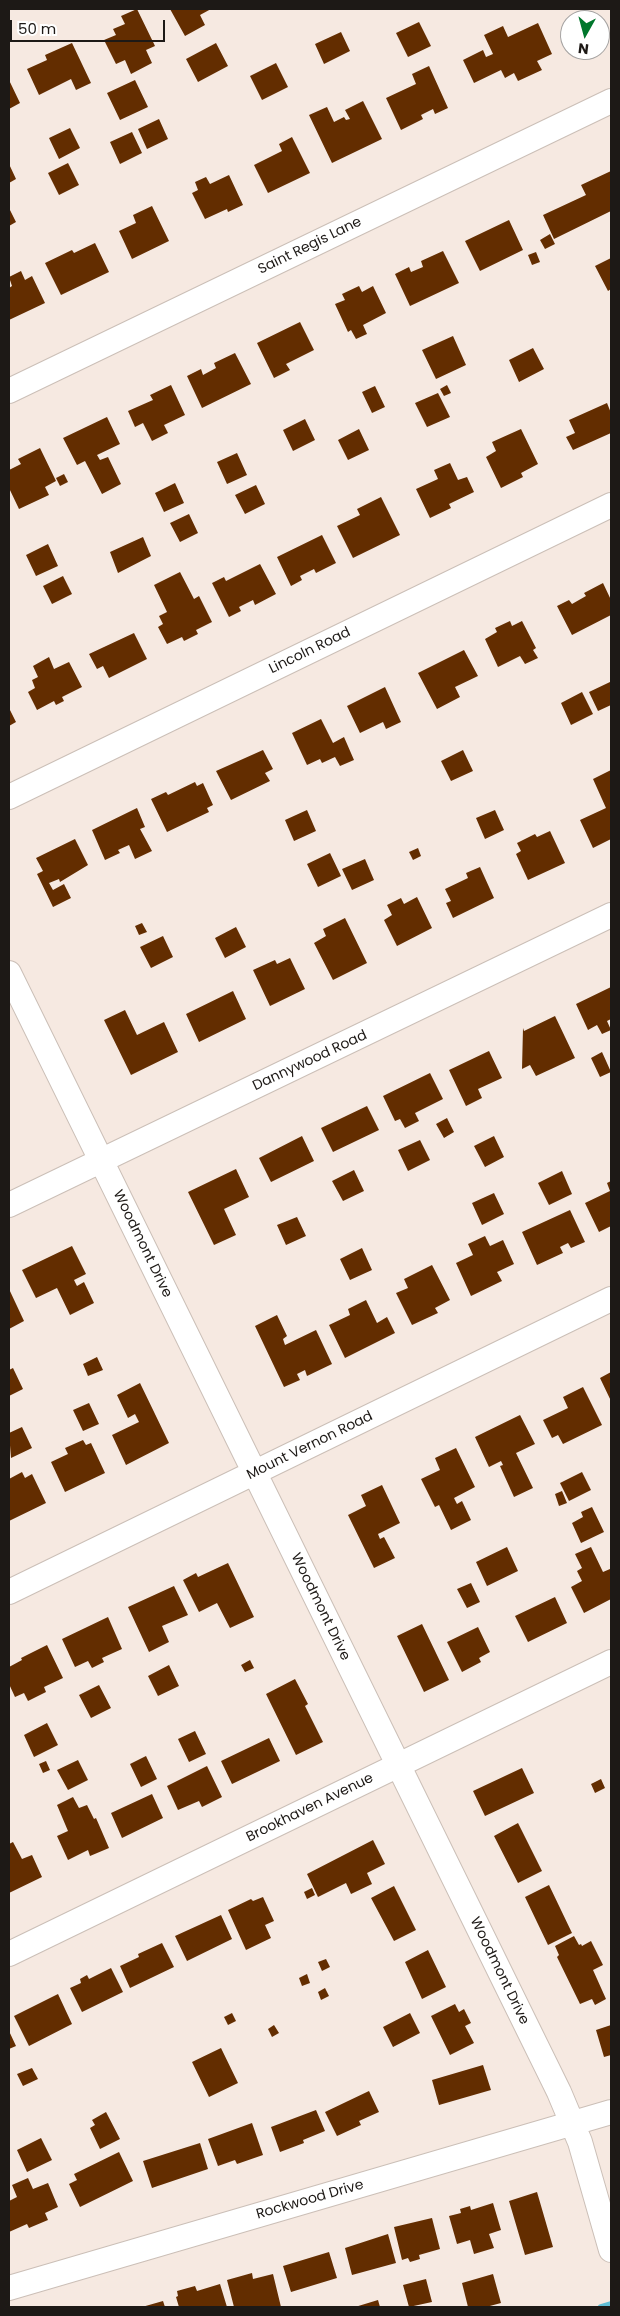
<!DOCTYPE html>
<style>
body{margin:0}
#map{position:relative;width:620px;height:2316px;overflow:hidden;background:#f6e9e1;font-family:Poppins,sans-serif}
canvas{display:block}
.frame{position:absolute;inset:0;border:10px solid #1d1916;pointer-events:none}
.north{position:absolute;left:560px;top:10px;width:50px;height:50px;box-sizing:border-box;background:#fff;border:1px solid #a5a3a2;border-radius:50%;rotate:187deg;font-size:14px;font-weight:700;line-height:20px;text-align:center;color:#1d1916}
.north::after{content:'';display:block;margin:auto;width:18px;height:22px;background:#00772c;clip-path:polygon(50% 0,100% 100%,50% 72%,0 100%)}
.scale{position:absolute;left:10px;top:20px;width:155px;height:22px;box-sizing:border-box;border:2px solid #1d1916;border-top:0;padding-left:6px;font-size:15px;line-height:18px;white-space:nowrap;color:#1d1916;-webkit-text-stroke:4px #fff;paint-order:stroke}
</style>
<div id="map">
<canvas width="620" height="2316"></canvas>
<div class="frame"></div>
<div class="north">N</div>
<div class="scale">50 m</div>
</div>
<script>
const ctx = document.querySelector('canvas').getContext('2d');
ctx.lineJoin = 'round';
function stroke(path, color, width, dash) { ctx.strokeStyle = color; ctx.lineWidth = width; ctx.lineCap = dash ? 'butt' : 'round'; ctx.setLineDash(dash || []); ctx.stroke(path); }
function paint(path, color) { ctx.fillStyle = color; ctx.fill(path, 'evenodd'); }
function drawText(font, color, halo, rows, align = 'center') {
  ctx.font = font + ' Poppins,sans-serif'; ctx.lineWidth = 5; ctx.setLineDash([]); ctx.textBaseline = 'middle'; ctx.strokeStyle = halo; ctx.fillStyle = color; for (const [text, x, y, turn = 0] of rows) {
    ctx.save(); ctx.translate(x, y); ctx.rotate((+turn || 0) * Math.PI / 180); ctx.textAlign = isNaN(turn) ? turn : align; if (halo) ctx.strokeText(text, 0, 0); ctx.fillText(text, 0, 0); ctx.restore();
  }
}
stroke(new Path2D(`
 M601 2307 611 2304`), '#60bdd4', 6);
paint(new Path2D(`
 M137 9 155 46 146 50 152 63 131 74 125 60 116 64 104 40 116 35 113 29 125 24 121 16Z
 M170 9H211L200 15 205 25 185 36Z
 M419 22 431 46 408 57 396 33Z
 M538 23 552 54 537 61 542 70 518 81 514 73 505 78 501 70 474 83 463 60 483 50 486 57 493 54 484 35 503 26 508 37Z
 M341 32 350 51 324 64 315 44Z
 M72 43 91 83 76 90 71 79 39 95 27 69 47 60 45 55Z
 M216 43 228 66 198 82 186 59Z
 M276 63 288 87 262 100 250 76Z
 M429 66 448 108 435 114 433 109 421 115 423 119 401 130 386 98 416 84 412 74Z
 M9 80 20 103 9 109Z
 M135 80 148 107 120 120 107 93Z
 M363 101 382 139 332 163 309 115 327 107 334 122 344 117 346 120 350 119 345 110Z
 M159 119 168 139 147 149 138 129Z
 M70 128 80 148 59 159 49 138Z
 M132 132 142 153 120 164 110 142Z
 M292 137 310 173 268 193 254 165 282 151 279 144Z
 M68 163 79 185 59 195 48 173Z
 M9 164 16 179 9 183Z
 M611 171V211L554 239 543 215 586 195 581 185Z
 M229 175 243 205 228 212 227 209 205 219 192 193 198 190 195 182 206 177 210 184Z
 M152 206 169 241 132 259 119 231 136 223 133 215Z
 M9 208 16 222 9 226Z
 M509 220 523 250 480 271 465 241Z
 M550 234 555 244 545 249 540 240Z
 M95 243 109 272 61 295 45 263 72 250 74 253Z
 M443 251 459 283 410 306 395 274 409 267 411 272 423 267 421 261Z
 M536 252 540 262 532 265 528 255Z
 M611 258V289L608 291 595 266Z
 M21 271 25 280 32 276 45 303 9 320V288L12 286 9 277Z
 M359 286 362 292 373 286 386 313 363 325 367 334 356 339 351 330 348 332 335 304 345 300 342 294Z
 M300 322 314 350 286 364 290 370 274 378 257 343Z
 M453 336 466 365 436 379 422 350Z
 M533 348 544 369 519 382 509 360Z
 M235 353 251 384 202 408 187 376 201 369 203 375 216 368 214 363Z
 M171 385 185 415 164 425 168 433 152 441 143 423 135 427 128 411 153 400 150 395Z
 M447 385 451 393 444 396 440 389Z
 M375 386 385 407 372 413 362 392Z
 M438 393 450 417 427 427 415 403Z
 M607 403 611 413V433L573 450 566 437 575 433 569 420Z
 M107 417 120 444 97 455 100 460 108 457 121 484 102 494 85 461 77 465 63 438Z
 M305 419 315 440 293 451 283 430Z
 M359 429 369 450 348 460 338 440Z
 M521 429 538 464 521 473 523 477 501 488 486 457 496 451 492 442Z
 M40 448 56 481 45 487 49 495 19 509 9 488V470L21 464 18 459Z
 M237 453 247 475 227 484 217 462Z
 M450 463 458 480 467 477 474 492 449 504 451 508 430 518 416 489 438 479 434 470Z
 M64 474 68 482 60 486 56 478Z
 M175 483 184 503 164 512 155 493Z
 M256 485 265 504 245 514 235 495Z
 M381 497 400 535 353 558 337 526 360 515 357 509Z
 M189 514 198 533 180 542 170 523Z
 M322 535 336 563 316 573 314 569 300 576 302 580 291 586 277 557Z
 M143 537 151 556 118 573 110 552Z
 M48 544 58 566 36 576 26 555Z
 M260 564 276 594 255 605 253 600 239 607 241 611 229 617 212 583 224 577 226 581Z
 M180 572 194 599 199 596 212 622 196 630 198 634 184 641 182 637 167 644 158 627 163 624 159 616 167 612 154 585Z
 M63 576 72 594 52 604 43 586Z
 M603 583 611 600V615L572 635 557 606 569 600 572 604 586 596 584 593Z
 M510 621 512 626 522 621 536 648 533 650 538 658 525 664 520 656 498 667 485 639 497 632 495 628Z
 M134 633 147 659 109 678 103 666 97 669 89 654Z
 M464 650 478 676 455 687 460 697 437 709 418 673Z
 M49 657 54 669 69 662 82 687 62 697 64 701 56 705 54 701 37 710 28 692 35 688 32 680 38 677 33 666Z
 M610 682 611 705 598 711 589 692Z
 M385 687 401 722 386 729 383 722 360 733 347 706Z
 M582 692 593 714 571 725 561 703Z
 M9 708 16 722 9 726Z
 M321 719 333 743 344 737 354 760 340 766 335 757 322 763 320 759 307 765 292 733Z
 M263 750 273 769 265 773 270 781 231 800 216 771Z
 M463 750 473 771 451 781 441 761Z
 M611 770V839L593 848 580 820 606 808 593 779Z
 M195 782 197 786 203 783 213 805 207 808 209 812 167 832 151 799 166 792 168 795Z
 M137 808 145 827 140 829 152 851 135 859 129 845 118 850 120 853 105 860 92 830Z
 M307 810 316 831 294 841 285 820Z
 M495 810 504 830 485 839 476 818Z
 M550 831 565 863 528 880 516 854 521 851 517 843 535 834 537 837Z
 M75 839 88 865 60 882 59 879 49 883 53 890 64 884 71 898 53 907 37 874 43 871 36 858Z
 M418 848 421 856 413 860 409 852Z
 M330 853 341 876 318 887 307 864Z
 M365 859 374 880 352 890 342 869Z
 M480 867 494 898 453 918 446 903 451 901 445 889 468 878 466 873Z
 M417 897 432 928 397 946 384 920 392 915 387 905 401 898 404 904Z
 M345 918 367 963 333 980 314 943 326 936 323 929Z
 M142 923 147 932 139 935 135 926Z
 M236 927 246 947 225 958 215 938Z
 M163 936 173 957 151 968 140 947Z
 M290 958 305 989 270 1006 253 970 275 960 277 964Z
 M611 987V1019L607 1021 611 1030 602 1034 597 1025 588 1030 576 1004Z
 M233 991 246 1019 199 1042 186 1014Z
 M125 1010 137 1035 164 1022 178 1052 131 1075 104 1020Z
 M555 1016 575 1058 536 1076 530 1065 522 1069 523 1028 524 1031Z
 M489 1051 502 1078 478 1089 482 1098 466 1106 449 1070Z
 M602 1052 611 1072 600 1077 591 1058Z
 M430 1073 443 1099 415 1113 419 1121 405 1128 400 1119 395 1121 383 1096Z
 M367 1106 379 1130 333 1152 321 1128Z
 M447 1118 454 1132 444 1138 436 1124Z
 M302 1136 314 1161 271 1182 259 1158Z
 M494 1136 504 1157 485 1167 474 1146Z
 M420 1140 430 1160 408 1171 398 1150Z
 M236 1169 249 1197 224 1209 236 1235 214 1245 188 1192Z
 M354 1170 364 1191 343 1201 332 1181Z
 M562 1171 572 1194 549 1205 538 1183Z
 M611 1181V1226L599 1232 585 1203 610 1191 607 1183Z
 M494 1193 504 1214 482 1225 472 1203Z
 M570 1210 585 1242 571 1248 568 1243 560 1247 563 1253 537 1265 522 1232Z
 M297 1217 306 1236 286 1245 277 1225Z
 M485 1236 490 1246 503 1240 514 1264 497 1272 502 1281 471 1296 456 1263 473 1255 468 1244Z
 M72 1246 86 1274 74 1280 77 1286 84 1282 94 1303 70 1315 57 1288 36 1298 22 1270Z
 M362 1248 372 1270 350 1280 340 1259Z
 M432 1265 450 1300 435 1308 438 1313 412 1325 396 1293 408 1288 404 1279Z
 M9 1289 24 1321 9 1329Z
 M366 1300 377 1323 387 1317 395 1333 345 1358 329 1325 350 1315 348 1309Z
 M277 1315 287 1336 283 1339 285 1345 316 1330 332 1364 307 1376 305 1370 297 1374 300 1380 284 1387 255 1326Z
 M97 1357 103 1370 88 1376 83 1364Z
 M13 1368 23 1389 9 1396V1370Z
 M611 1372V1401L600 1378Z
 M140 1383 169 1443 126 1465 112 1435 139 1422 135 1414 128 1418 117 1395Z
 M583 1387 602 1425 563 1444 558 1435 552 1438 543 1420 568 1408 563 1397Z
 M89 1403 99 1424 83 1431 73 1410Z
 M520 1415 535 1444 516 1453 533 1488 514 1497 500 1466 503 1465 501 1461 489 1467 475 1437Z
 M22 1427 32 1448 11 1458 9 1433Z
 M83 1440 86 1445 91 1443 105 1473 65 1492 51 1462 68 1454 65 1448Z
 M456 1448 475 1487 454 1498 457 1504 462 1501 471 1520 451 1530 439 1505 435 1507 421 1479 440 1470 435 1458Z
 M22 1472 25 1478 32 1474 46 1503 9 1521V1479Z
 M582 1472 591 1490 569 1501 560 1483Z
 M382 1485 400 1523 378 1534 380 1539 384 1537 395 1558 374 1568 348 1515 366 1506 361 1495Z
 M562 1491 567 1503 559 1506 555 1494Z
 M592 1507 604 1532 581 1543 572 1523 583 1517 581 1512Z
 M507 1547 518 1571 487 1586 476 1562Z
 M591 1547 603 1572 610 1569 611 1571V1599L584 1613 571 1587 582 1581 577 1571 582 1568 575 1554Z
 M228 1563 254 1617 230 1628 217 1603 199 1612 183 1580 196 1573 198 1577Z
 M471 1583 480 1602 467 1608 457 1589Z
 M174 1586 188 1615 162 1626 169 1642 149 1652 128 1607Z
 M555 1597 567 1623 528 1642 515 1616Z
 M108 1617 122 1649 102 1658 104 1662 92 1668 88 1661 75 1667 62 1639Z
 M422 1624 449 1680 424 1692 397 1636Z
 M478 1627 490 1652 479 1658 481 1662 462 1672 447 1642Z
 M47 1645 63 1678 44 1687 46 1692 28 1701 24 1693 15 1697 9 1684V1667L22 1660 21 1658Z
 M250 1660 254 1668 245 1672 241 1665Z
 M169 1665 179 1686 158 1696 148 1676Z
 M295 1679 308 1704 305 1706 323 1742 296 1755 266 1694Z
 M99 1685 111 1708 91 1718 79 1695Z
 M47 1723 58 1745 34 1757 24 1735Z
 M195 1731 206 1754 189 1762 178 1739Z
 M269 1738 280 1761 232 1784 221 1761Z
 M146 1756 157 1779 141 1787 130 1764Z
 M78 1760 88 1780 68 1790 57 1770Z
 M46 1761 50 1770 43 1773 39 1764Z
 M207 1766 222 1797 202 1807 199 1801 178 1810 167 1786Z
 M522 1768 534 1793 485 1816 473 1791Z
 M601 1779 605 1788 595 1793 591 1784Z
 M152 1794 163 1818 122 1838 111 1813Z
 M73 1797 79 1808 87 1805 94 1819 96 1818 109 1848 90 1856 88 1850 68 1860 57 1836 68 1831 57 1805Z
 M518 1823 542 1871 518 1883 494 1836Z
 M373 1840 385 1864 367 1873 372 1884 351 1894 346 1883 318 1897 307 1874Z
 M13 1842 22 1859 32 1855 42 1877 9 1893V1844Z
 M549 1885 572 1933 548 1945 525 1897Z
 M394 1886 416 1930 394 1941 371 1898Z
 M312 1888 315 1895 307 1899 304 1892Z
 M263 1897 274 1921 265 1925 271 1938 246 1950 228 1910 251 1899 253 1901Z
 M221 1915 232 1939 187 1961 175 1936Z
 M574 1936 579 1945 581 1944 582 1946 591 1941 603 1965 593 1970 606 1999 595 2005 592 1999 580 2004 557 1957 559 1955 555 1946Z
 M162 1943 174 1967 130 1988 120 1966 139 1957 138 1954Z
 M428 1950 446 1987 422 1999 405 1962Z
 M326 1959 330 1967 322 1971 318 1962Z
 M111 1968 123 1992 82 2012 70 1988 81 1983 80 1979 87 1975 89 1979Z
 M307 1974 310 1983 302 1986 299 1978Z
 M325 1988 329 1996 321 2000 318 1992Z
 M58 1994 72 2024 29 2046 14 2016Z
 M455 2004 459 2012 464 2009 471 2023 465 2026 474 2043 450 2055 431 2016Z
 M232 2013 236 2021 228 2025 224 2017Z
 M410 2013 420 2033 393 2047 383 2027Z
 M274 2025 279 2033 272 2037 268 2029Z
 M611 2025V2055L604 2057 596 2030Z
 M9 2031 16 2046 9 2049Z
 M221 2048 238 2083 209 2097 192 2062Z
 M483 2065 491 2090 439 2105 432 2080Z
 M32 2068 38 2079 23 2086 17 2074Z
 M369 2091 379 2112 359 2121 361 2125 337 2136 325 2112Z
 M316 2110 325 2131 303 2140 304 2143 280 2152 271 2127Z
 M106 2112 120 2139 100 2149 90 2128 95 2125 92 2120Z
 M252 2123 263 2155 237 2164 235 2160 218 2166 208 2139Z
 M41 2138 52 2160 27 2172 17 2150Z
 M200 2143 208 2169 152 2188 143 2161Z
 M119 2152 133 2181 80 2207 69 2184 77 2180 74 2174Z
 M28 2178 33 2189 48 2183 58 2207 45 2213 48 2220 29 2228 27 2224 9 2232V2201L17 2197 12 2185Z
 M537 2192 553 2247 525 2255 509 2201Z
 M493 2203 501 2230 489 2234 494 2248 474 2254 470 2240 457 2244 449 2216 461 2213 460 2209 470 2206 471 2210Z
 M432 2218 440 2249 419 2255 420 2259 410 2262 408 2258 402 2260 394 2227Z
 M388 2234 396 2263 352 2275 345 2248Z
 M329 2252 337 2278 291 2292 283 2266Z
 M252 2273 253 2279 273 2274 281 2307H234L227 2280Z
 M493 2274 501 2303 486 2307H468L462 2283Z
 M426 2279 432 2302 409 2307 403 2285Z
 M220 2284 227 2307H179L176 2297 178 2296 177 2291 195 2286 197 2291Z
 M378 2300 380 2307H355Z
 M163 2301 165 2307H142Z`), '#632d00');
const minor = new Path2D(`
 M9 391 611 101
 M9 797 611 505
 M9 973 559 2092 580 2142 611 2250
 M9 1205 611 915
 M9 1592 611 1299
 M9 1954 611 1662
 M9 2288 611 2112`);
stroke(minor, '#cbbfb7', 26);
stroke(minor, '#fff', 24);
drawText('14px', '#1d1916', '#fff', [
 ["Saint Regis Lane",310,246,-26],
 ["Lincoln Road",310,651,-26],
 ["Dannywood Road",310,1061,-25],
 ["Woodmont Drive",142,1244,64],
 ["Mount Vernon Road",310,1446,-26],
 ["Woodmont Drive",320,1607,64],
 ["Brookhaven Avenue",310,1808,-26],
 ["Woodmont Drive",499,1971,64],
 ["Rockwood Drive",310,2200,-16]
]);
</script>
